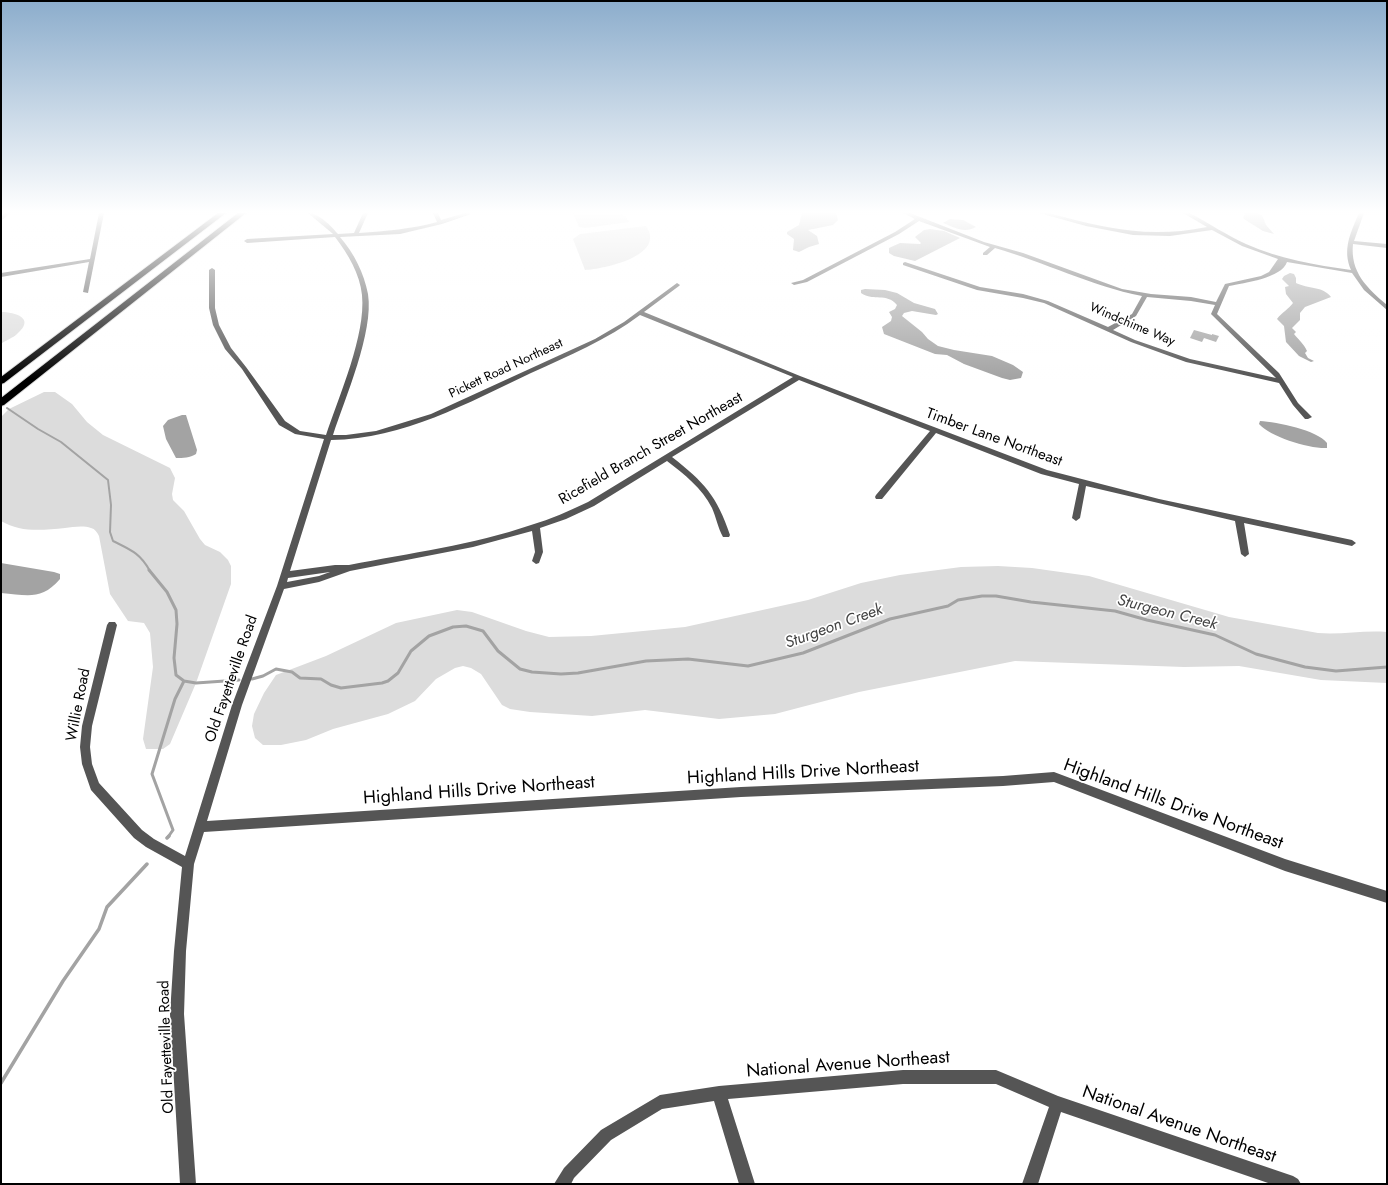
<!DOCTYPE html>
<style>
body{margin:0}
#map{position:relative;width:1388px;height:1185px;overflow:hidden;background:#fff;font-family:Jost,sans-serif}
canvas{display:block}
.frame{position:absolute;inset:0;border:2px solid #000;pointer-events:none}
</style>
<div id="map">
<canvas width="1388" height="1185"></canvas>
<div class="frame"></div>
</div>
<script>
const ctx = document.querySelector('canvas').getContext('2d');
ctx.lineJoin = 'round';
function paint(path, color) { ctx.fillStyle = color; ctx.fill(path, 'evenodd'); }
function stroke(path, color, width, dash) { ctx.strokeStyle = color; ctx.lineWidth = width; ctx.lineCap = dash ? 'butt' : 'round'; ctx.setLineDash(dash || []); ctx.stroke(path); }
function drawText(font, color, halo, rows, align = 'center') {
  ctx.font = font + ' Jost,sans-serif'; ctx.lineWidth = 3.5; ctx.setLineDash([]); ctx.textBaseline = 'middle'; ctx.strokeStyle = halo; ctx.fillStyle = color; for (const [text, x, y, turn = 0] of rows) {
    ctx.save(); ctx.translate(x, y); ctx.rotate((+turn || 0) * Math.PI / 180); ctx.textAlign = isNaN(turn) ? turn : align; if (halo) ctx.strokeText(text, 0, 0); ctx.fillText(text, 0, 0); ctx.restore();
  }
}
paint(new Path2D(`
 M573 213H620L626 217 629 222 585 228 579 227Z
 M646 226C667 256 603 269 585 270L573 239 580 234Z
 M1 312C15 312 36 318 17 334 13 338 6 340 1 344Z
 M44 392H55L72 404 87 422 103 435 170 468 175 478 172 494 173 500 184 511 200 539 205 545 220 552 228 560 231 566V584L196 683 170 744 163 749H146L143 739 153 667 150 633 144 623 128 621 110 594 99 536C97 532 95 529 91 528 83 525 73 527 65 528 43 530 21 533 1 521V417L9 409Z
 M998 566 1032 568 1089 576 1229 617 1318 633C1341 635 1364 630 1387 632V683L1321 680 1239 666 1184 667 1015 661 859 692 775 714 719 719 645 710 592 716 530 712 510 709 502 705 481 674 471 668 463 666 455 668 436 679 415 701 388 714 333 729 306 740 281 745H263L255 738 252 726 254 714 264 693 276 675 326 656 396 623 457 610 472 612 526 631 549 637 591 636 685 627 808 600 861 583 900 575 961 567Z`), '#dcdcdc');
paint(new Path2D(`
 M802 213H836L838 220 833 225 808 230 817 236 819 244 809 247 799 252 793 250 794 239 787 234V232L799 225Z
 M1245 213H1256L1262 215 1266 225 1274 234 1263 231 1244 219 1243 217Z
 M950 219 963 220 976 227C964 234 954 227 943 223Z
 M930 229 944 231 960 238 915 261 894 256 889 253V248L900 243 920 244 921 243 915 237 924 230Z
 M1290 273 1294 274 1296 278V283C1308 289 1323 286 1331 297L1305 307 1300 313V320L1292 328 1296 332 1294 334C1299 340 1304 344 1307 351L1305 353 1308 358 1314 361 1311 362 1299 356 1286 342 1284 326 1277 319C1282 312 1289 309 1293 303L1286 294 1285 287 1289 286 1282 279 1284 276Z
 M865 289 885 290 897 293 914 303 935 309 938 314 936 315 912 311 904 313 902 316 922 332 928 339 938 346 954 350 992 356 1013 365 1023 372 1021 378 1010 380 1002 378 964 364 947 355 935 354 884 334 882 327 891 321 892 317 889 312 895 309 897 305C886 292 874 302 861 293V290Z
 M1194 330 1212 335V334L1219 336 1216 342 1204 338 1202 342 1190 338Z
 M182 415H186L197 450 196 454C190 458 183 458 176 458L166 439 163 426 168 420Z
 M1260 421C1277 422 1317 430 1327 443V448C1310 449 1270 437 1259 424Z
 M1 563 54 572 60 574V579C41 601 27 595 1 593Z`), '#a3a3a3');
stroke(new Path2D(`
 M7 408 38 429 61 442 108 480 111 505 110 532 113 541C131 550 140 553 150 571`), '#a3a3a3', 2);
stroke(new Path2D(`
 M149 570 167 592 176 610 177 624 174 658 176 675 184 681 196 683 239 680
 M252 679 263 676 276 669 292 672 300 678 321 679 331 685 341 688 382 683 388 681 398 673 411 651 429 636 453 627 466 626 483 631 498 651 520 669 532 672 561 674 578 673 646 661 688 659 748 666 803 653 890 619 948 606 958 600 982 596H996L1031 602 1115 611 1147 620 1215 635 1256 654 1305 667 1336 671 1387 667
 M168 837 173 830 152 774 175 699 184 681`), '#a3a3a3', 3);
stroke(new Path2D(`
 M167 838 169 836
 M1 1083 63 981 99 929 107 907 147 864`), '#a3a3a3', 3.5);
const highway = new Path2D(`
 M218 213H226L4 383 1 384V377Z
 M238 213H246L4 405 1 406V398Z`);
stroke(highway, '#dbdbdb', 2);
paint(new Path2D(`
 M5 213H10L1 221V216Z
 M99 213H104L88 293 83 292 89 262 1 277V273L90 259Z
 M308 213C319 213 331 226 338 234L354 233 363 213H368L359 233C386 231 411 229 437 222L433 213H438L441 220 465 213 471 214 442 224 400 234 340 237C354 253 364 273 368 294 374 332 345 398 333 435H346L376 431 431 414 595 339 624 322 677 283 680 285 679 286 644 312 800 376 1047 470 1159 499 1352 540 1356 543 1352 546 1244 523 1249 554 1245 557 1241 554 1235 521 1086 486 1080 518 1076 521 1072 518 1079 484 1041 474 936 433 882 499H876L875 497 876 495 930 431 799 380 672 457C704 482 717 496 730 535L729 537H723C718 528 716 517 712 508 702 488 684 474 667 461L594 506 566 519 540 528 543 552 539 563 536 564 532 561 535 552 532 531 473 547 350 571 319 582 284 589 242 705 207 821 741 787 1003 776 1054 772 1285 859 1387 891V903L1285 871 1054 782 1003 786 741 797 204 832 194 864 186 951 184 1014 196 1184H180L170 1014 174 951 182 867 146 847 134 838 91 790 82 764 80 747 82 726 107 625 109 622H115L117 625 92 726 90 747 92 764 99 783 142 830 154 839 185 856 232 705 277 586 324 439 295 434 279 425 242 369 225 349 213 325 209 308V270L212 268 215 270V308L219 325 231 348 246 367 285 421 300 431 326 435C339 396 366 335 362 295 360 274 348 254 335 237L247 243 244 241 247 239 333 234ZM640 315 793 377 588 502C569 511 551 519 531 525 473 545 410 553 349 565H335L290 571 331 440C404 439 467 403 531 373 568 356 607 340 640 315ZM330 572 319 576 287 582 288 578Z
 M903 213H910L984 242 1023 253 1122 289 1151 294 1191 297 1216 302 1225 284 1261 276 1269 272 1278 259 1242 246 1212 230 1170 236 1133 235 1086 226 1039 213H1048C1106 228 1147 239 1207 227L1183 213H1189C1209 223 1226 235 1246 244 1280 259 1315 265 1351 270 1342 249 1351 232 1359 213H1364L1354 241 1387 244V248L1353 244C1350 272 1367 288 1387 305V310L1364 290 1352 273 1287 262C1282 278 1244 283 1229 286L1217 314 1279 373 1298 403 1312 417 1308 419H1305L1293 405 1279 383 1186 362 1131 342 1044 303 1023 298 977 290 903 265V263L905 262 980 287 1023 294 1048 301 1108 327 1132 314 1142 296C1091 286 1044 262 995 248L987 255H983V253L990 247 919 221 899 234 807 282 794 285 791 283 803 280 895 232 915 219ZM1147 297 1191 301 1215 305 1211 314 1212 315 1276 378 1190 359 1135 340 1113 330 1136 316Z
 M903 1070H996L1058 1096 1293 1176 1298 1179 1301 1184H1271L1061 1112 1038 1184H1022L1049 1107 996 1084H903L728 1099 755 1184H739L714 1101 662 1109 611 1140 574 1178 571 1184H554L564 1168 601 1130 660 1095 719 1086Z`), '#555');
paint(highway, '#000');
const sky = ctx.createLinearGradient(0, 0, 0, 379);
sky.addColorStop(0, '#8cadcc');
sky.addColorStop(0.56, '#fff');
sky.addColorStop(1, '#ffffff00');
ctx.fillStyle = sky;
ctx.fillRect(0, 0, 1388, 379);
drawText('13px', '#000', '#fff', [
 ["Windchime Way",1132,325,23],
 ["Pickett Road Northeast",506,369,-25]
]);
drawText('15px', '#000', '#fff', [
 ["Timber Lane Northeast",994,438,20],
 ["Ricefield Branch Street Northeast",651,449,-30],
 ["Old Fayetteville Road",232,679,-71],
 ["Willie Road",79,705,-79],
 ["Old Fayetteville Road",167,1047,-92]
]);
drawText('italic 16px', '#444', '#fff', [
 ["Sturgeon Creek",1167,613,14],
 ["Sturgeon Creek",834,627,-20]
]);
drawText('18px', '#000', '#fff', [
 ["Highland Hills Drive Northeast",803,773,-3],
 ["Highland Hills Drive Northeast",479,791,-4],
 ["Highland Hills Drive Northeast",1173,805,20],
 ["National Avenue Northeast",848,1065,-4],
 ["National Avenue Northeast",1179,1125,19]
]);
</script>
